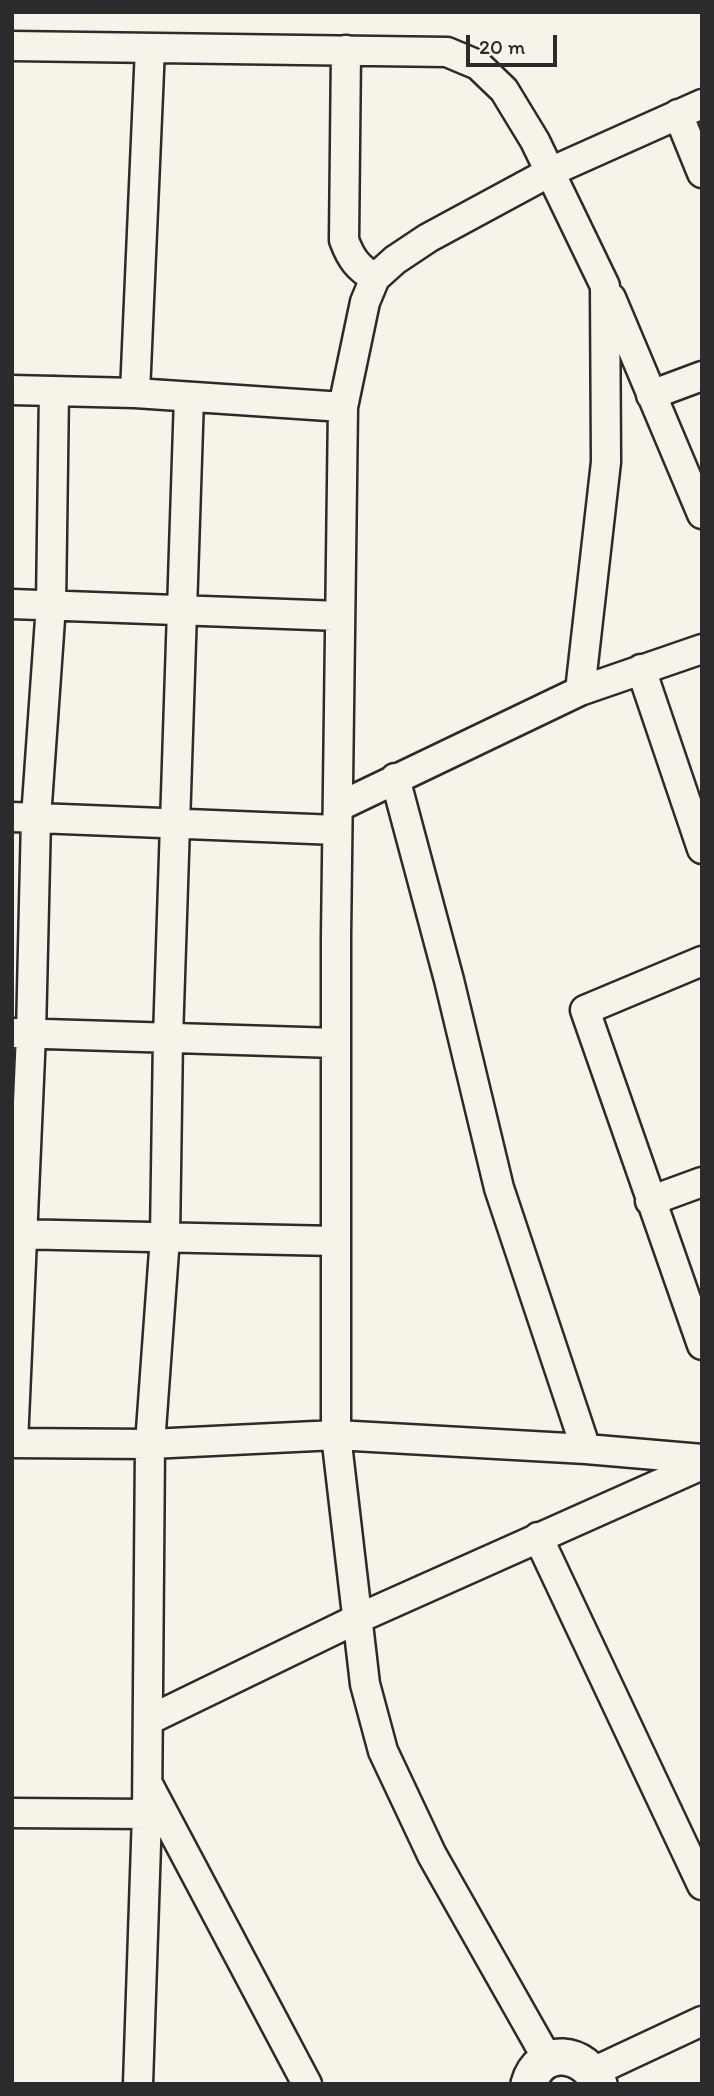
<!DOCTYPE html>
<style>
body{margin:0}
#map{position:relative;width:714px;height:2096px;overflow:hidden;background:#f7f3e8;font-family:Itim,sans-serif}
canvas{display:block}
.frame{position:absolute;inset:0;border:14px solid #2b2b2b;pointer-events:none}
.scale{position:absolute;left:466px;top:35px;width:91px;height:32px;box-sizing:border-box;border:4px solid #2b2b2b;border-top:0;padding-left:9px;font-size:21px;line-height:24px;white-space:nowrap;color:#2b2b2b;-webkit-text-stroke:5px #f7f3e8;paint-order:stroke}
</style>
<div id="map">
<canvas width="714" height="2096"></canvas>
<div class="frame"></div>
<div class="scale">20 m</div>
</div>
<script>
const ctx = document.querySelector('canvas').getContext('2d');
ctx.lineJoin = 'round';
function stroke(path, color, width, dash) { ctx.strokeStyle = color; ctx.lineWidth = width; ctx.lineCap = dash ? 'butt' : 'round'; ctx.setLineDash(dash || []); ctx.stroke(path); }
const minor = new Path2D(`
 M12 46 447 52 478 65 504 90 535 141 605 286 606 462 580 691
 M346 50 344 240C351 259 358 268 375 278
 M678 114 702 173
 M611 298 702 514
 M12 390 135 393 343 407
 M135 393 150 48
 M651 395 702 376
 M12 604 340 616
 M641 669 702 849
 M395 778 449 980 499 1188 586 1449
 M338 807 580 691 702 649
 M12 817 337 830
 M702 961 585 1010 702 1345
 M13 1033 336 1043
 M650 1201 702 1182
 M12 1234 336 1241
 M12 1443 150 1444 336 1435 586 1449 702 1459
 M13 1443 31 1034 36 818 51 605 54 391
 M538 1537 702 1885
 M149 1720 357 1619 702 1465
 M149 1786 307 2084
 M12 1813 147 1814
 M548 2060 432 1855 383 1751 365 1684 336 1435V936L343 407 365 302 375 278 395 260 428 238 550 172 702 104
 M593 2072 702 2021
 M138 2084 147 1814 150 1444 165 1237 168 1038 189 397`);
const tertiary = new Path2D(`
 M529 2084C540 2045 585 2051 599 2084`);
stroke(minor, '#2b2b2b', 33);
stroke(tertiary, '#2b2b2b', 40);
stroke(minor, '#f7f3e8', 28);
stroke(tertiary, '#f7f3e8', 35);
</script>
